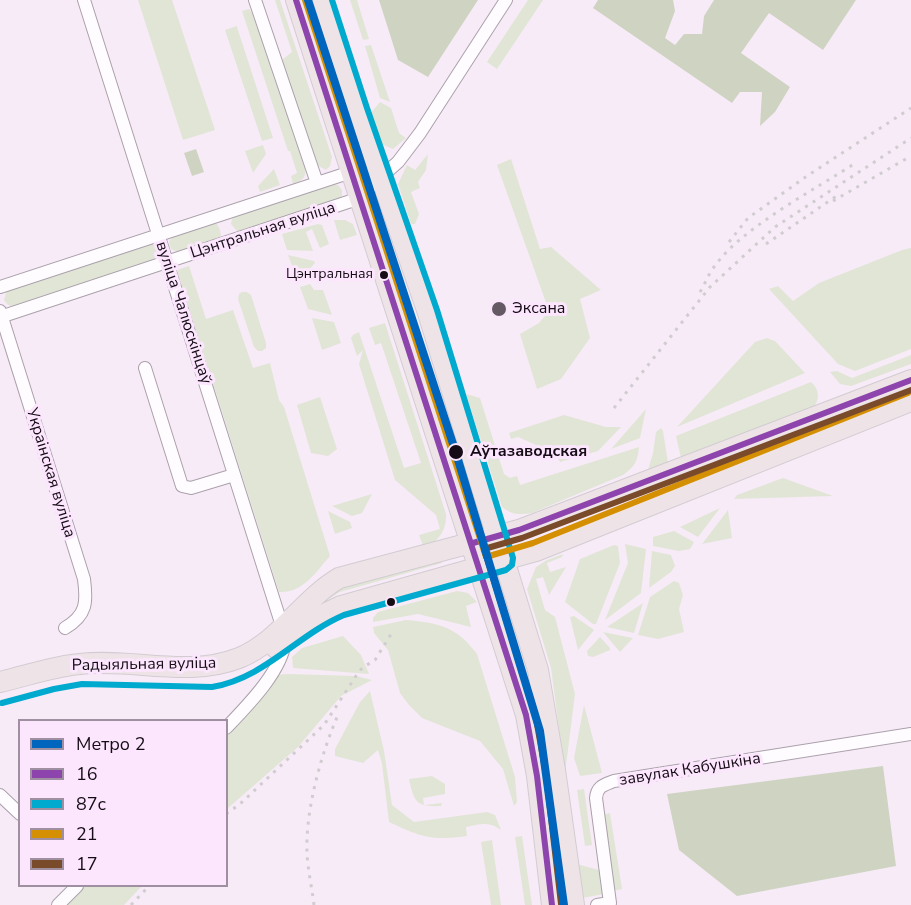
<!DOCTYPE html>
<meta charset="utf-8">
<style>
body{margin:0}
#map{position:relative;width:911px;height:905px;overflow:hidden;background:#f7ebf8;font-family:"Nunito Sans",sans-serif}
canvas{display:block}
.legend{position:absolute;left:18px;top:719px;width:210px;height:168px;box-sizing:border-box;background:#fce6fd;border:2px solid #a08fa0;margin:0;padding:8px 10px;list-style:none;font-size:18px;color:#150c15}
.legend li{display:flex;align-items:center;gap:12px;height:30px}
.legend b{width:30px;border:2px solid #a08fa0}
</style>
<div id="map">
<canvas width="911" height="905"></canvas>
<ul class="legend">
<li><b style="height:8px;background:#0065bd"></b>Метро 2</li>
<li><b style="height:8px;background:#8e44ad"></b>16</li>
<li><b style="height:8px;background:#00a9ce"></b>87с</li>
<li><b style="height:8px;background:#d58f03"></b>21</li>
<li><b style="height:8px;background:#7a4b2a"></b>17</li>
</ul>
</div>
<script>
const ctx = document.querySelector('canvas').getContext('2d');
ctx.lineJoin = 'round';
function paint(path, color) { ctx.fillStyle = color; ctx.fill(path, 'evenodd'); }
function stroke(path, color, width, dash) { ctx.strokeStyle = color; ctx.lineWidth = width; ctx.lineCap = dash ? 'butt' : 'round'; ctx.setLineDash(dash || []); ctx.stroke(path); }
function drawText(font, color, halo, rows, align = 'center') {
  ctx.font = font + ' "Nunito Sans",sans-serif'; ctx.lineWidth = 6; ctx.setLineDash([]); ctx.textBaseline = 'middle'; ctx.strokeStyle = halo; ctx.fillStyle = color; for (const [text, x, y, turn = 0] of rows) {
    ctx.save(); ctx.translate(x, y); ctx.rotate((+turn || 0) * Math.PI / 180); ctx.textAlign = isNaN(turn) ? turn : align; if (halo) ctx.strokeText(text, 0, 0); ctx.fillText(text, 0, 0); ctx.restore();
  }
}
paint(new Path2D(`
 M138 0H172L215 130 183 140Z
 M275 0H280L332 157 330 166 326 170 317 165 282 60 292 52Z
 M350 0H357L369 39 363 40Z
 M528 0H543L497 69 487 62Z
 M249 9 253 14 305 166C307 177 303 180 293 184L291 176 297 173 290 151H288L242 11Z
 M237 26V27L273 138 262 141 225 30Z
 M371 45 390 102 380 98 365 46Z
 M380 102 391 108 399 133 406 138 393 149 377 142 368 116Z
 M263 145 266 154 253 173 245 151Z
 M428 154 426 170 418 182 420 188 411 192 419 214 415 224H411L398 184 407 165 415 170Z
 M511 159 540 249 551 247 601 290 580 299 590 338 561 379 537 389 520 334 539 323 549 311 497 165Z
 M274 169 280 185 260 192 258 186Z
 M330 184 338 185 342 190V196L336 202 243 232 237 231 231 224 232 219 236 215Z
 M334 220H345L353 224 357 235 340 240Z
 M212 224H217L220 230 221 236 218 239 178 252 171 249 169 242 173 236Z
 M318 224 322 225 329 244 320 248 312 229 306 232 313 251 287 250 282 234Z
 M152 243C158 247 159 251 157 257L153 260 12 307 7 304 4 300 7 290Z
 M911 248V349L855 371 838 364 769 289 778 286 793 301 819 283 902 250Z
 M288 255 314 261 315 263 307 272V276L297 279Z
 M189 266 206 319 233 310 253 368 270 363 279 400 284 407 330 556C315 573 303 593 279 592L177 270Z
 M310 284 314 290H323L332 315 308 309 300 287Z
 M242 292H247L251 295 266 343V348L262 351H258L254 347 238 299 239 294Z
 M312 318 334 322 341 343 322 350Z
 M385 323 446 514C447 529 439 542 424 548L419 535 440 529 436 515 395 480 359 364 363 350 357 356 351 338 353 335 359 332 404 468 421 463 381 343 375 345 369 328Z
 M767 338 775 341 805 373 677 427 755 342Z
 M911 355V364L851 386 840 384 830 372 837 371 852 378Z
 M811 382C819 389 820 398 814 407L681 458 676 436Z
 M466 394 480 398 504 474 510 478 517 476 520 485 639 447C638 460 635 467 623 475L532 513C519 515 512 515 502 507Z
 M320 397 337 449 328 456 311 453 297 405Z
 M646 409 640 438 611 449Z
 M564 415 606 427H621L598 451 560 462 556 454 518 437 511 439 509 433Z
 M661 428 663 431 668 463 648 470 653 453 656 432Z
 M783 478 833 496 734 499 737 495Z
 M372 494 362 513 352 516 332 506Z
 M720 508 698 537 680 527Z
 M728 510 732 538 702 544Z
 M328 511 350 522 352 528 335 534Z
 M674 531 694 542 690 549 679 551 653 546V537Z
 M625 544 646 549 641 593 605 620 628 563Z
 M614 545 618 546 620 563 596 624H593L565 602 580 559Z
 M652 551 671 555 675 566 671 572 649 588Z
 M563 554 562 557 547 563 550 572 566 567 549 595 543 577 536 579 545 610 555 617 575 694 565 773 551 668 527 589 536 567 547 560Z
 M441 559 442 563 340 592 321 604 338 588Z
 M674 581 679 583 683 595 679 609 684 632 658 639 638 635 650 597Z
 M457 591 468 593 477 602 466 606 471 627 418 614 373 622V618L378 612Z
 M643 603 634 633 607 627Z
 M574 616 594 630 578 650 570 617Z
 M406 620C440 623 457 627 477 654L515 777 517 802 514 806 503 769 480 741 422 718 409 705 400 693 388 650 374 633 373 627Z
 M603 632 633 638 620 652Z
 M343 636 361 655 369 674 293 668 292 657 302 648Z
 M600 637 610 648V650L593 657 588 656 587 651Z
 M289 674 356 676 372 680 341 696 298 747 227 809 226 735 246 714 273 675Z
 M370 691 384 751 392 805 414 822 487 812 495 815 501 830C489 821 479 824 466 827L467 836C431 841 421 837 389 822L382 764 378 750 363 763 335 756V749L360 702Z
 M584 705 602 773 580 776 574 758Z
 M432 776 445 784V794L423 798 424 805 442 803 441 806C417 807 414 803 409 779Z
 M584 789 592 845 585 846 577 790Z
 M610 813 622 889 613 891 601 815Z
 M522 836 532 905H525L515 837Z
 M492 840 501 905H491L481 842Z
 M573 863 599 870 604 894 582 898Z
 M82 886H142L124 905H63Z`), '#e1e5d6');
paint(new Path2D(`
 M379 0H478L428 77 398 60Z
 M598 0H673L675 11 665 38 675 45 684 34H702L704 16 714 0H856L823 50 769 13 741 53 790 87 775 112 760 126 762 92H740L732 103 593 8Z
 M196 149 204 172 192 176 184 153Z
 M883 766 896 866 737 896 679 850 667 794Z`), '#cfd4c2');
const minor = new Path2D(`
 M84 0 282 626
 M255 0 317 183
 M0 287 351 172 381 177
 M0 311 84 579C87 602 87 615 65 628
 M0 317 360 198 381 177 398 162 420 133 506 0
 M145 368 182 486 191 488 234 475
 M226 728C247 706 281 672 285 642
 M0 795 20 814
 M58 905 77 886
 M597 905 610 903 596 798C597 786 604 785 614 781L911 734`);
const primary = new Path2D(`
 M296 0 526 715 537 776 552 905
 M323 0 358 111 428 313 538 670 555 770 574 905
 M276 648 316 618 341 606 536 551 911 401
 M0 682C26 676 54 666 80 664 133 658 188 678 239 658 279 642 302 600 339 578L519 530 911 380`);
stroke(minor, '#aba1ac', 14);
stroke(primary, '#d2ccd2', 22);
stroke(minor, '#fefcfe', 12);
stroke(primary, '#eee4e7', 20);
stroke(new Path2D(`
 M833 201 911 156
 M729 242 748 218 807 176 911 108
 M766 244 838 195
 M700 292C705 284 708 275 714 267 741 228 816 189 857 162
 M614 408 710 287 775 227 911 138
 M226 814 240 804 324 725 356 676 362 668 375 660 393 631
 M131 905 149 886
 M314 905C312 888 308 871 307 854 305 811 321 754 338 715`), '#d0ccd0', 3, [3, 6]);
stroke(new Path2D(`
 M296 0 526 715 537 776 552 905
 M473 543 519 530 911 380`), '#8e44ad', 6);
stroke(new Path2D(`
 M2 703 54 689 82 684 212 687C265 678 297 635 344 615L506 570 512 565 513 558 437 310 367 108 332 0`), '#00a9ce', 6);
stroke(new Path2D(`
 M305 0 486 557 533 543 908 393`), '#d58f03', 6);
stroke(new Path2D(`
 M561 904 546 775 535 713 484 549 522 538 911 390`), '#7a4b2a', 6);
stroke(new Path2D(`
 M308 0 456 453 540 731 564 905`), '#0065bd', 8);
for (const [x, y, r, color] of [
 [384,275,5,"#150c15"],
 [499,309,8,"#645a64"],
 [456,452,8,"#150c15"],
 [391,602,5,"#150c15"]
]) { const dot = new Path2D(); dot.arc(x, y, r, 0, 2 * Math.PI); ctx.fillStyle = color; ctx.fill(dot); stroke(dot, '#fce6fd', 2); }
drawText('14px', '#150c15', '#fce6fd', [
 ["Цэнтральная",373,275]
], 'right');
drawText('16px', '#150c15', '#fce6fd', [
 ["Цэнтральная вуліца",263,231,-18],
 ["вуліца Чалюскінцаў",183,313,72],
 ["Украінская вуліца",50,473,73],
 ["Радыяльная вуліца",144,665,-1],
 ["завулак Кабушкіна",690,770,-9]
]);
drawText('16px', '#150c15', '#fce6fd', [
 ["Эксана",512,309]
], 'left');
drawText('bold 16px', '#150c15', '#fce6fd', [
 ["Аўтазаводская",470,452]
], 'left');
</script>
